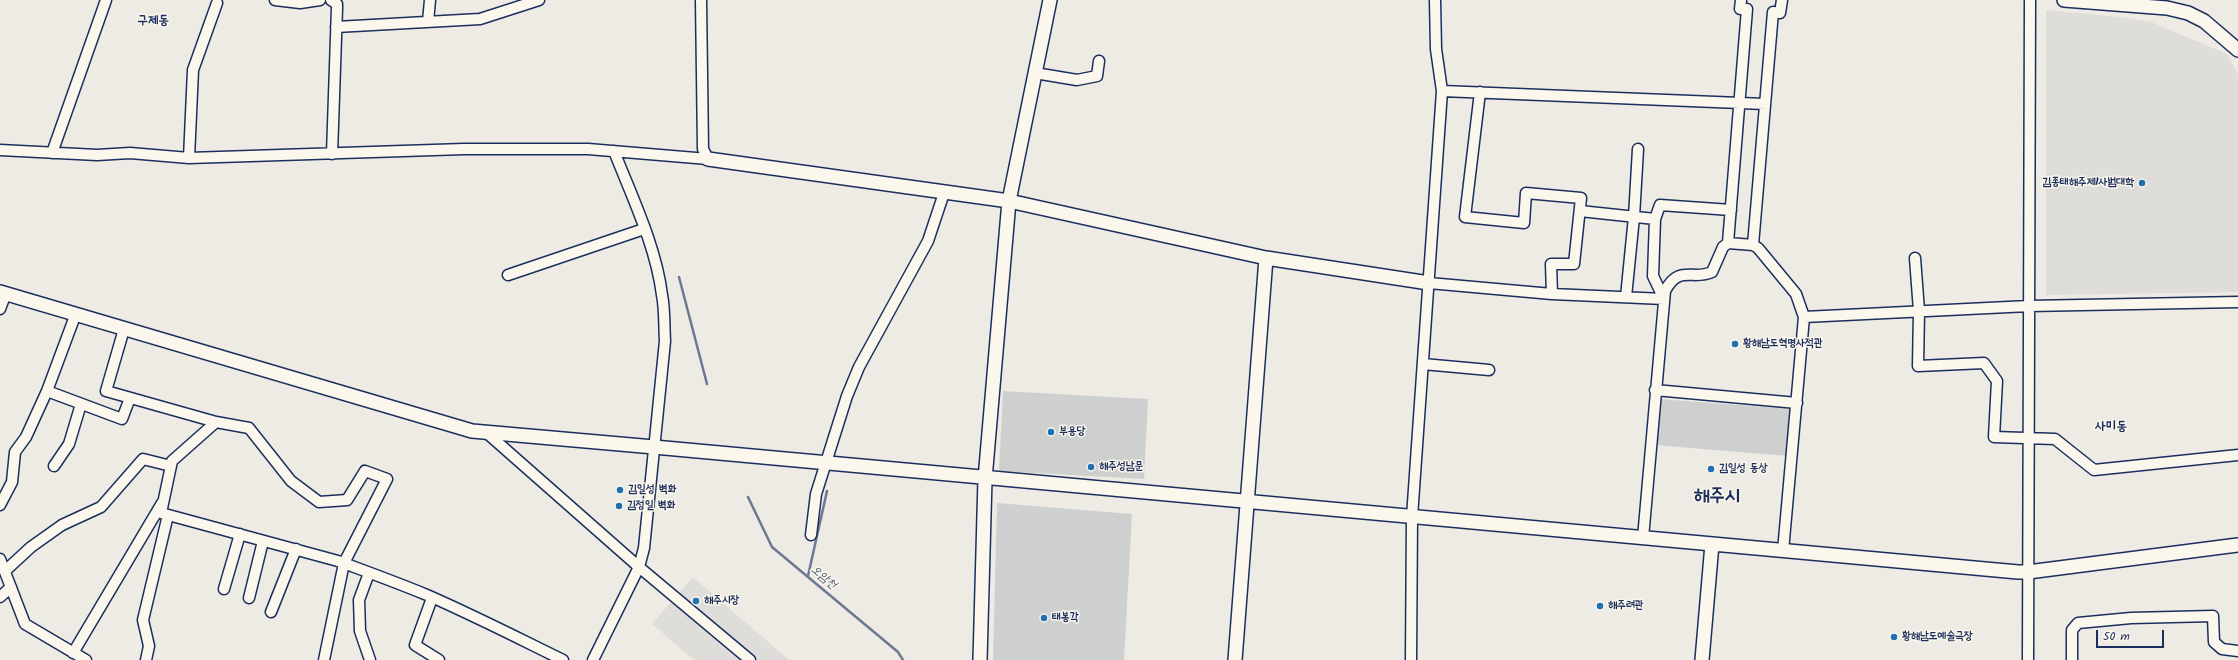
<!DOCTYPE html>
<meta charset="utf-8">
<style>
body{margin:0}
#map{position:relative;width:2238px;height:660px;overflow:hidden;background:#eeebe4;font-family:Kalam,sans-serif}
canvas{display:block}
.scale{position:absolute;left:2096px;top:630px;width:68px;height:18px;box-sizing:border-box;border:2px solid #1b2f5e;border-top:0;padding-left:5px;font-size:12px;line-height:14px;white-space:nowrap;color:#1b2f5e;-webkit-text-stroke:3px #fbf7ec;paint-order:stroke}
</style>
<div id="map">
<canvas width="2238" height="660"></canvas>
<div class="scale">50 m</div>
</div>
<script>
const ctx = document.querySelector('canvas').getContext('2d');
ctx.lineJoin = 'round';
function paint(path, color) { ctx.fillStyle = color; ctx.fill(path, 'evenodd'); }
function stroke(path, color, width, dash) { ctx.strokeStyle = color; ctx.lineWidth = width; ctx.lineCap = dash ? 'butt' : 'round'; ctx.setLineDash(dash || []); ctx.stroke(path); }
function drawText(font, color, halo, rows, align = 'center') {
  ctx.font = font + ' Kalam,"Poor Story",sans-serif'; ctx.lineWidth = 3; ctx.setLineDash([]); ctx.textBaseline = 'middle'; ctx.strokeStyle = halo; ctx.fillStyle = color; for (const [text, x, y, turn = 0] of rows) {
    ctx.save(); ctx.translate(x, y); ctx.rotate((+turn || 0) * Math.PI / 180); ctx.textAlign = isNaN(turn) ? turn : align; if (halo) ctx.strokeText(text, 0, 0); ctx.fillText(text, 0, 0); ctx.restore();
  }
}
paint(new Path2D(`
 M2046 10 2111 16 2151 22 2227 54 2238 74V292L2046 295Z
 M693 577 789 660H694L652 624Z`), '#deddda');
paint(new Path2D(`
 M1003 391 1148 399 1144 479 999 471Z
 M1659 399 1792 409 1788 456 1655 445Z
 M997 503 1132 514 1124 660H993Z`), '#cecfcf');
stroke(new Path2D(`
 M679 277 707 384
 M748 497 772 547 898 652 903 660
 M808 576 827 491`), '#6d7892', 2.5);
const minor = new Path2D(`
 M275 0 300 3 320 0
 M331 0 337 4V8L332 154
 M701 0 703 149 708 159
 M428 22 430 0
 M336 27 480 19 539 0
 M1035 73 1077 80 1097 76 1099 61
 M1442 91 1765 104
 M1480 92 1465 217 1524 223 1526 193 1581 198 1574 264H1551L1552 294
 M0 150 97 155 130 153 189 158 464 149H588L708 159
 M52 153 106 0
 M189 158 193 70 217 3
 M1580 211 1655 219
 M1728 243 1747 9H1740L1741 0
 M1753 245 1773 12 1780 13 1782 0
 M1915 258 1919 311 1918 366 1984 363 1997 381 1994 437 2055 439 2094 470 2238 455
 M508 275 644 229
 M1429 283 1552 294 1664 299
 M1626 297 1634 217 1638 149
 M1664 299 1653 276 1655 219 1660 205 1731 210
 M0 309 6 293
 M75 316 47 391 122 419 130 398
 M1804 317 2029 306 2238 302
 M124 329 106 391 216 422
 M1423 364 1489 370
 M1655 390 1797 403
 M488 434 639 567 750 660
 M54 466 69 444 81 404
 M0 505 12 482 15 452 26 437 47 391
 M811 535 816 494 847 396 859 367 928 241 944 193
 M1643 538 1665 291C1679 264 1693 281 1712 272L1723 247 1728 243 1753 245 1758 248 1796 294 1804 317 1783 551
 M0 559 25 624 86 660
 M5 571 31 547 62 525 101 507 143 459 171 466
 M369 573 359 600 360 631 370 660
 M224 589 240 534
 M0 597 11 587
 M249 598 263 541
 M432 598 415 645 439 660
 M271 612 296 549
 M73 653 162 503
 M146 660 149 646 143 620 168 515
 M324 660 344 563 387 479 365 471 347 500 319 502 291 481 249 428 216 422 172 461 161 513 338 561C368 572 398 583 427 595 473 615 518 638 563 660
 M593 660 639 567 644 548 665 341C664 326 665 310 662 295 656 246 632 197 614 151
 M1411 660 1412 517 1442 91 1436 49 1435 0
 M2028 660 2030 0
 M2072 660V630L2078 623 2131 618 2213 616 2214 642 2222 649 2238 651`);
const major = new Path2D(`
 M2064 0 2167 8 2188 13 2204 21 2238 50
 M708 159 1009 201 1266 258 1429 283
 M0 292 472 431 654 447 2018 572H2028L2238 545
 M980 660 985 479 1009 201 1050 0
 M1235 660 1266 258
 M1702 660 1712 544`);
stroke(minor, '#1b2f5e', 13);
stroke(major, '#1b2f5e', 16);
stroke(minor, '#fbf7ec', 10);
stroke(major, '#fbf7ec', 13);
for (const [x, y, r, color] of [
 [2142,183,4,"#1f6fb2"],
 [1735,344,4,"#1f6fb2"],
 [1051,432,4,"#1f6fb2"],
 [1091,467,4,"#1f6fb2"],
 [1711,469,4,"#1f6fb2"],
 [620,490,4,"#1f6fb2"],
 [619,506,4,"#1f6fb2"],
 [696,601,4,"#1f6fb2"],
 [1600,606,4,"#1f6fb2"],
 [1044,618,4,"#1f6fb2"],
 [1894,637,4,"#1f6fb2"]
]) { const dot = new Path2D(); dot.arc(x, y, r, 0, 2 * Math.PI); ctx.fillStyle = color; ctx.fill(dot); stroke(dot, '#fbf7ec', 1.5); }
drawText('bold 11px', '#1b2f5e', '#fbf7ec', [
 ["김종태해주제1사범대학",2134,183,"right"],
 ["황해남도혁명사적관",1743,344],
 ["부용당",1059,432],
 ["해주성남문",1099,467],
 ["김일성 동상",1719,469],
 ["김일성 벽화",628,490],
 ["김정일 벽화",627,506],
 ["해주시장",704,601],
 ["해주려관",1608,606],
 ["태봉각",1052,618],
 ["황해남도예술극장",1902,637]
], 'left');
drawText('italic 12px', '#445378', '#fbf7ec', [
 ["오암천",823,578,40]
]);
drawText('bold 13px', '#1b2f5e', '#fbf7ec', [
 ["구제동",153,22],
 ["사미동",2111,428]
]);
drawText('bold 19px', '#1b2f5e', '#fbf7ec', [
 ["해주시",1717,498]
]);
</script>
